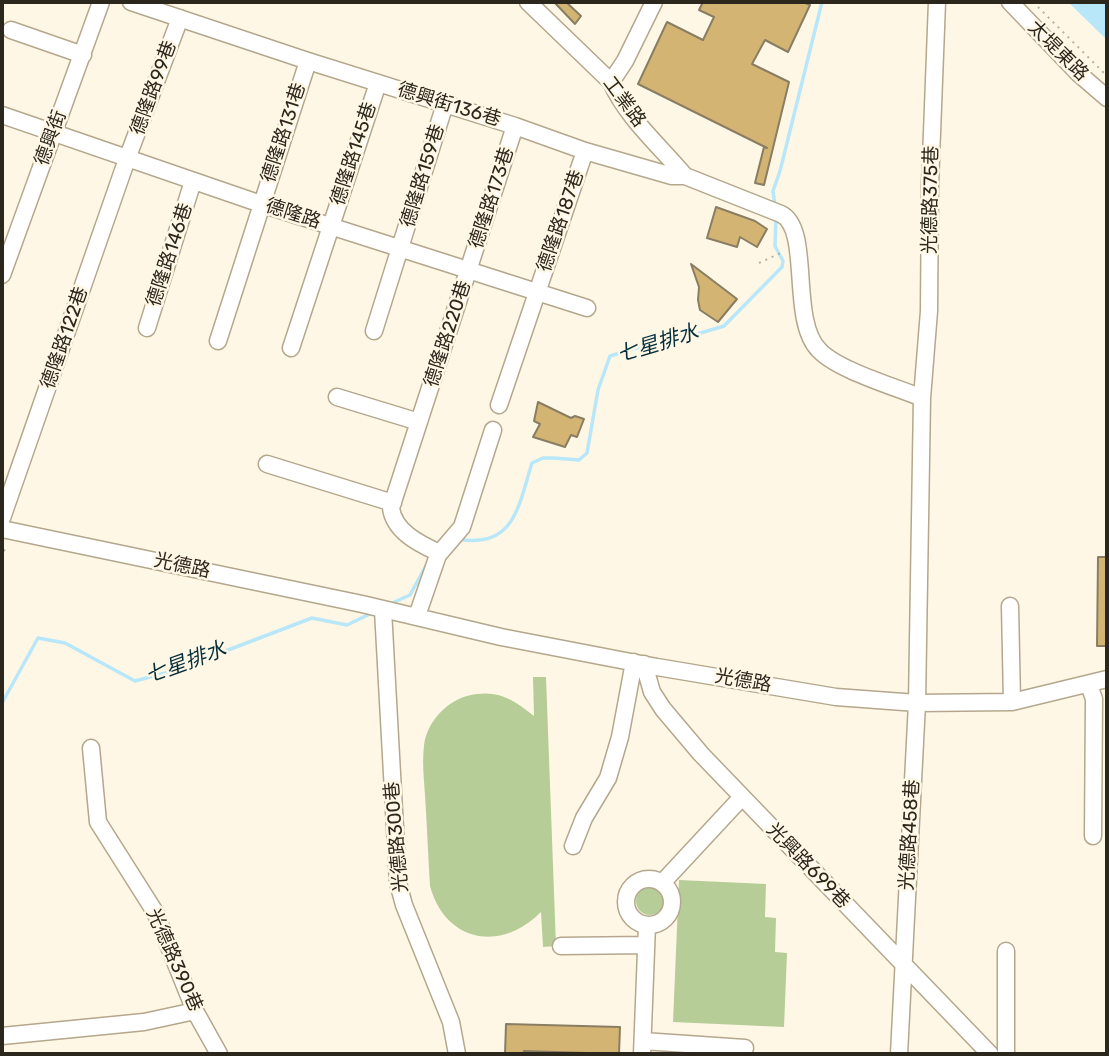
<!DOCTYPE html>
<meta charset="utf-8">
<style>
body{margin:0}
#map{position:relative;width:1109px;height:1056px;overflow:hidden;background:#fff7e6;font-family:Rubik,sans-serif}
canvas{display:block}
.frame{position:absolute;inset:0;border:4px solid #2c271c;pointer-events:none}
</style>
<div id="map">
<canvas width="1109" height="1056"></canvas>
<div class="frame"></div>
</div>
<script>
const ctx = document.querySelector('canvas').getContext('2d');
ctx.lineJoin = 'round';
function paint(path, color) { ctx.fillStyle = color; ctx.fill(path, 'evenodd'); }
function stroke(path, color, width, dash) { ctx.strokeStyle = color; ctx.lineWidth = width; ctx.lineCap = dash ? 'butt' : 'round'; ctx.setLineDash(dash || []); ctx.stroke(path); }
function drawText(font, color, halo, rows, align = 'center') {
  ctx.font = font + ' Rubik,"Noto Sans TC",sans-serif'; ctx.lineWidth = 5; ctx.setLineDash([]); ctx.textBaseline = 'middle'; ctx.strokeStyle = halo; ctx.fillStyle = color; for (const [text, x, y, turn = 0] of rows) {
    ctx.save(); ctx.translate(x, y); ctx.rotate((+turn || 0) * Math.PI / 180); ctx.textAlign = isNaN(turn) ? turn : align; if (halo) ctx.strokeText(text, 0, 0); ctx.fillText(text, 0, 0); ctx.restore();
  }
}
paint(new Path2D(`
 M533 677H546L556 946 543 947 541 912C501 953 445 942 430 886 428 856 427 825 425 795 424 779 422 762 424 746 426 724 445 702 467 696 497 689 511 698 534 716Z
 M679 880 766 884 765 917 776 918 775 952 787 953 784 1027 673 1022Z
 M636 901a14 14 0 1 1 28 0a14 14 0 1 1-28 0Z`), '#b7cd97');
paint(new Path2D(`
 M1068 2H1107V40Z`), '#b7e7f9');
stroke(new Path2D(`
 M775 206 773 191 780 171 822 2
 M456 539C515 549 518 507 532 463L543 458H554L579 460 587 453 598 390 610 356 649 344 663 343 680 334 694 335 724 326 782 267 783 261 775 246 776 217
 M390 604 410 595 428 562
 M2 703 38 638 65 643 135 681 173 671 312 618 347 625 374 612`), '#b7e7f9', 3.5);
const building = new Path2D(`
 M554 2H566L581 16 575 24Z
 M703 2H803L810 5 788 52 765 40 752 64 789 82 764 185 755 183 764 147 767 148 638 84 667 22 703 40 714 17 699 10Z
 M716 207 755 221 767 229 757 247 740 237 737 247 707 238Z
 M691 264 737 299 718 322 700 310 698 300 699 287Z
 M538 402 571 418 575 416 584 419 577 437 571 435 565 447 533 437 540 424 534 421Z
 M1098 557H1107V646H1097Z
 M506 1024 620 1027 619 1054 524 1051 523 1054H505Z`);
paint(building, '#d3b472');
stroke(building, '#897d64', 2);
const minor = new Path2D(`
 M131 2 308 61 515 126 585 151 672 176H685L781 214C812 229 789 320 819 350 837 370 896 387 922 398L917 703 899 1054
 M528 2 611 82C627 118 660 146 685 176
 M1010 2 1078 73 1107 98
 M11 30 83 55
 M611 82 625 61 654 2
 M2 115 261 204 587 308
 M2 275 101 2
 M147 328 193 181
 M374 331 445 104
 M218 341 308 61
 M291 348 378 83
 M337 397 419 422
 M922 398 929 311 930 185 937 2
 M499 405 585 151
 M267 464 393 503
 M2 518 127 159 180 18
 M2 529 362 604 501 637 657 667 836 697 917 703 1012 702 1107 679
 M438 555 437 552C418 543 394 531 391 508L515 126
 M1010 606 1012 702
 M383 610 398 883 404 905 451 1022 457 1054
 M417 616 438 555 462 527 493 430
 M644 664 652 692 663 709 701 754 990 1054
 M1089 685 1094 699 1093 836
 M91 748 98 822 155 912 195 1011 219 1054
 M573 846 584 818 608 778 620 737 634 662
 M626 902a23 23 0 1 1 46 0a23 23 0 1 1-46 0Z
 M662 883 742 797
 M561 946 646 945
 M1006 951V1054
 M2 1036 144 1022 195 1011
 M643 1041 745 1048
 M642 1054 647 925`);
stroke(minor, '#b4a78c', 19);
stroke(new Path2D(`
 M1033 2 1107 76
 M759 263 783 252
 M2 558 6 545`), '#b8b1a2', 2, [2, 5]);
stroke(minor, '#fff', 16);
drawText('19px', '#2c271c', '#fff7e6', [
 ["太堤東路",1058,51,45],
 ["德隆路99巷",154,88,-70],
 ["工業路",624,102,53],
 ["德興街136巷",449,105,17],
 ["德隆路131巷",284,133,-72],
 ["德興街",51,138,-70],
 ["德隆路145巷",354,154,-72],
 ["德隆路159巷",423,176,-73],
 ["德隆路173巷",492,198,-72],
 ["光德路375巷",931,200,-89],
 ["德隆路",293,214,18],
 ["德隆路187巷",561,221,-71],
 ["德隆路146巷",170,255,-72],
 ["德隆路220巷",448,334,-72],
 ["德隆路122巷",65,338,-71],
 ["光德路",182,566,12],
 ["光德路",743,681,10],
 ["光德路458巷",910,835,-87],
 ["光德路300巷",397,837,-95],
 ["光興路699巷",808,866,46],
 ["光德路390巷",174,960,66]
]);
drawText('italic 21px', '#052e3b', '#fff7e6', [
 ["七星排水",658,344,-17],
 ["七星排水",186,663,-20]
]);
</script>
